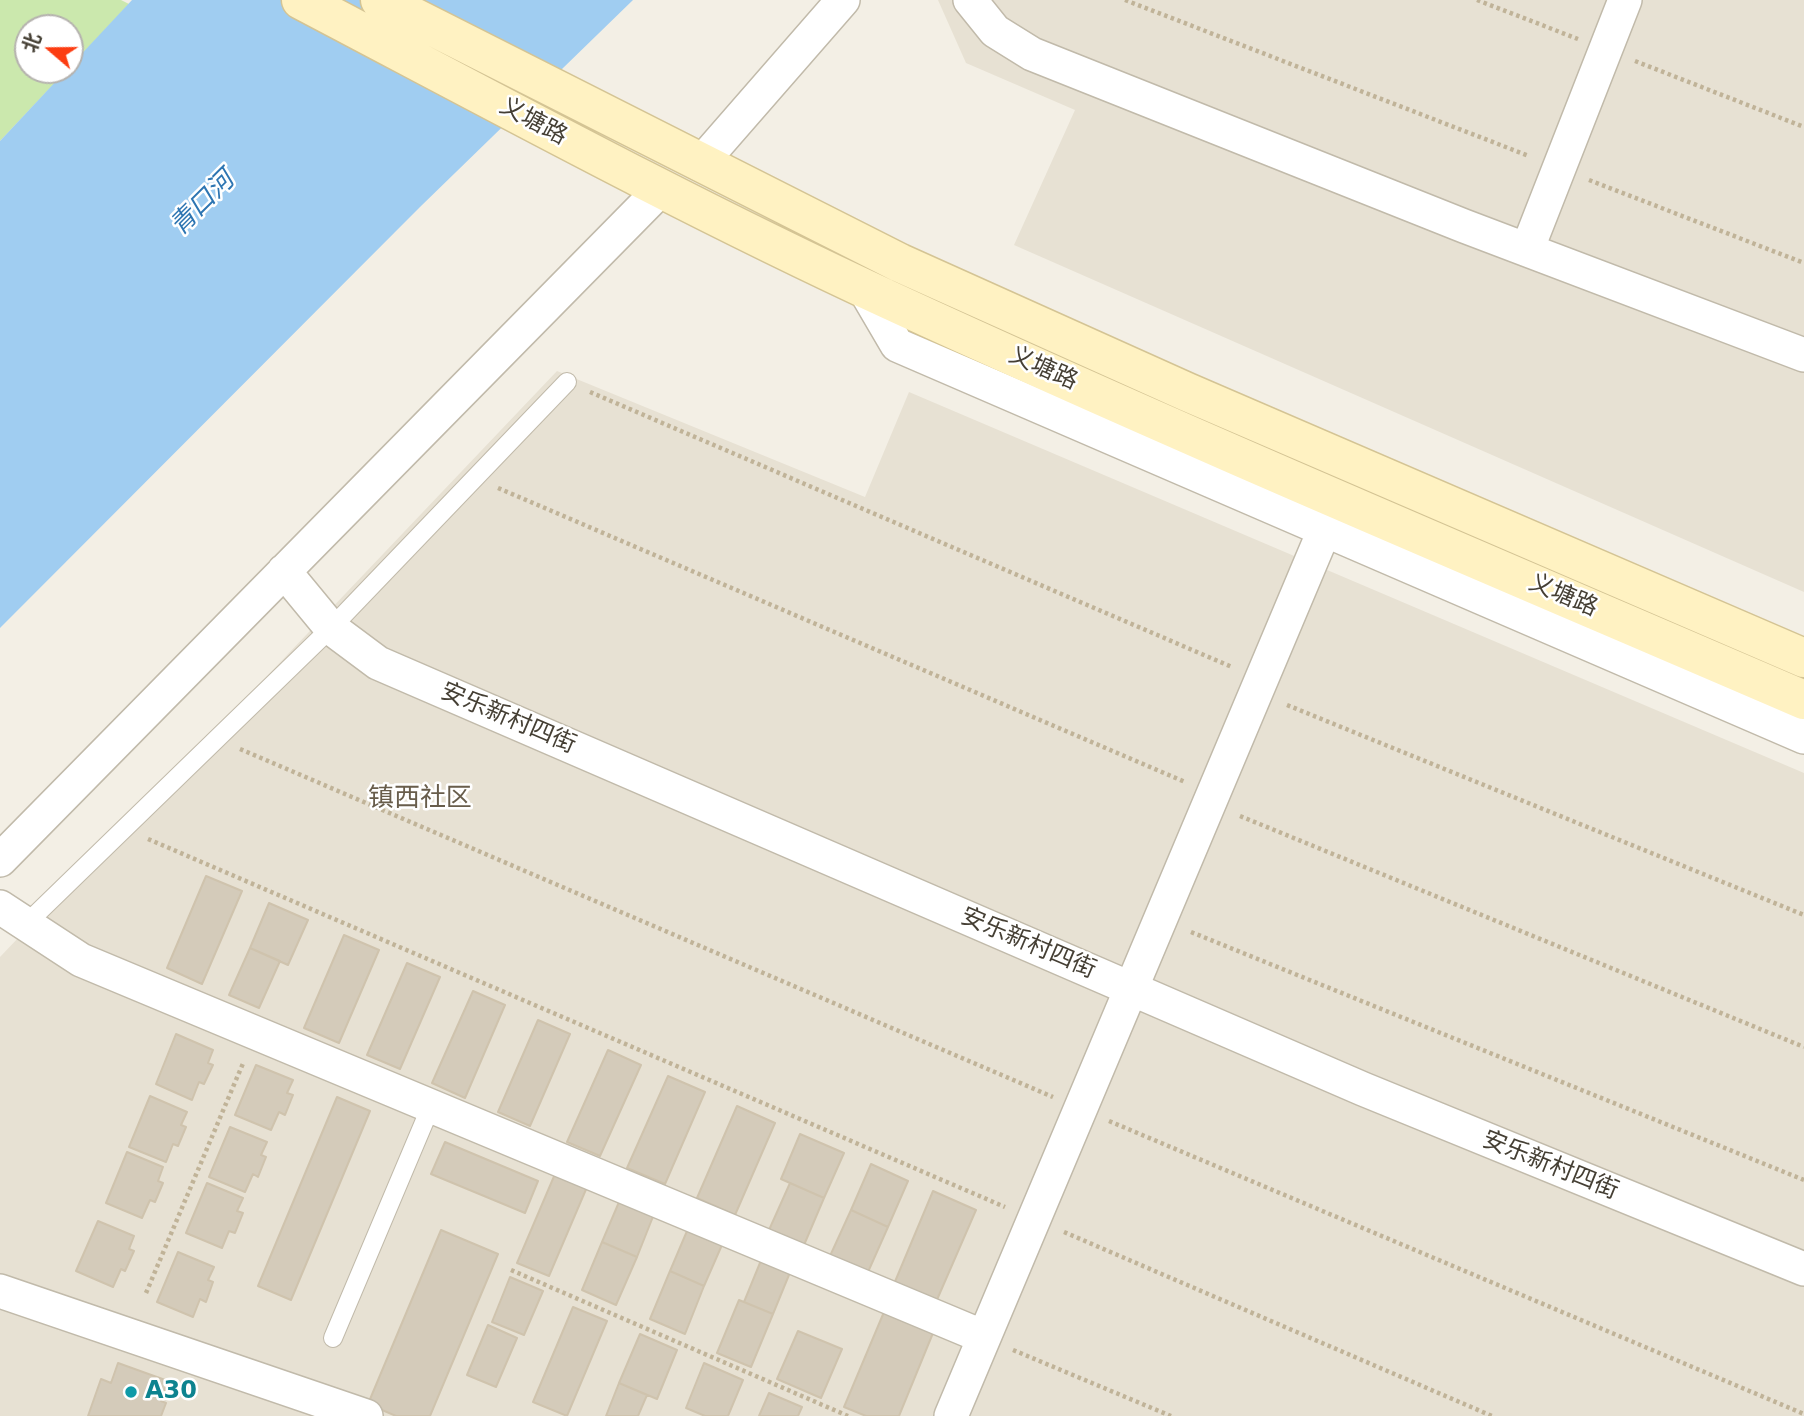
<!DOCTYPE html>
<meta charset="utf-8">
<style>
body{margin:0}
#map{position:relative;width:1804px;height:1416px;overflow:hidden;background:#f3efe5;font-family:"DejaVu Sans","Noto Sans SC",sans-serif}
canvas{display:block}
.north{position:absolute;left:14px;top:14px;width:70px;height:70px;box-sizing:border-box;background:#fff;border:2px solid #b5b2ae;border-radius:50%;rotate:290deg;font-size:19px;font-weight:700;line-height:28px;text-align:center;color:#453f34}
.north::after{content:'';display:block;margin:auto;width:24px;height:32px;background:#fc3d12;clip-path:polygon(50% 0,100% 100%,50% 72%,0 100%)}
</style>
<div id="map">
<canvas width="1804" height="1416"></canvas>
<div class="north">北</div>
</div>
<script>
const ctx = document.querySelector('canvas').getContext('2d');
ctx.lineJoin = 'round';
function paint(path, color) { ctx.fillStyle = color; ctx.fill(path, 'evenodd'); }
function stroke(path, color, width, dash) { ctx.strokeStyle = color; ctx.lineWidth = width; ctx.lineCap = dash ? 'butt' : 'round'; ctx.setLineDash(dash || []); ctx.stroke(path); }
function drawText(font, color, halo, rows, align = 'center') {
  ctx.font = font + ' "DejaVu Sans","Noto Sans SC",sans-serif'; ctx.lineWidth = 5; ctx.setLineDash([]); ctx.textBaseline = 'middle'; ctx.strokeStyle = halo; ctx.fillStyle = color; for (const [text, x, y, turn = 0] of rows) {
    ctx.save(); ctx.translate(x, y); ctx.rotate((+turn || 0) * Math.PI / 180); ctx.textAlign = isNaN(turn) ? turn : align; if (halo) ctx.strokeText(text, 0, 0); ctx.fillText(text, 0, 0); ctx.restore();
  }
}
paint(new Path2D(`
 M938 0H1804V592L1014 245 1075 110 966 63Z
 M557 371 865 497 909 392 1804 773V1416H0V957Z`), '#e7e1d3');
paint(new Path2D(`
 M0 0H121L129 4 70 67V28H28V70H67L0 141Z`), '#cbe8ad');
paint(new Path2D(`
 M132 0H633L420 207 0 628V141Z`), '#a0cdf1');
const building = new Path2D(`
 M206 876 242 891 202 984 167 968Z
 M269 903 308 920 288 965 250 948Z
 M344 935 379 950 339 1043 304 1028Z
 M250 948 280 961 259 1008 229 995Z
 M407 963 440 977 400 1069 367 1055Z
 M473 991 505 1005 465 1098 432 1083Z
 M538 1020 570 1034 530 1126 498 1112Z
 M176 1034 213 1050 208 1063 213 1065 204 1084 199 1082 192 1100 156 1084Z
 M608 1050 641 1065 600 1156 567 1142Z
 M256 1065 293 1080 287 1093 293 1095 285 1115 279 1112 271 1130 235 1115Z
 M668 1076 705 1092 665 1184 627 1168Z
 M150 1096 187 1112 181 1125 186 1127 178 1146 173 1144 166 1162 129 1147Z
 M337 1097 370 1111 291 1300 258 1286Z
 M737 1106 775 1123 735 1215 697 1198Z
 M230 1127 267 1142 261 1155 266 1157 258 1177 253 1174 245 1192 209 1177Z
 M800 1134 844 1153 824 1198 781 1179Z
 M445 1142 538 1181 525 1213 431 1174Z
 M127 1152 163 1167 158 1181 163 1183 155 1202 150 1200 142 1218 106 1203Z
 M871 1164 908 1181 888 1227 851 1210Z
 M558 1167 590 1180 549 1276 517 1263Z
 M207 1183 243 1198 237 1211 243 1213 235 1233 229 1231 222 1248 186 1233Z
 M790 1183 824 1198 804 1245 769 1230Z
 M933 1191 976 1210 936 1302 894 1284Z
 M622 1195 656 1209 637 1257 602 1242Z
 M851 1210 888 1227 868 1272 830 1256Z
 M98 1221 134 1236 129 1249 134 1251 125 1271 121 1269 113 1287 76 1271Z
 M690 1224 725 1238 704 1286 670 1271Z
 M441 1230 498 1254 430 1416H396L368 1404Z
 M602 1242 637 1257 616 1305 582 1290Z
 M178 1252 214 1267 208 1280 213 1282 206 1302 200 1299 193 1317 157 1302Z
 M762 1258 791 1270 773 1314 744 1302Z
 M670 1271 704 1286 685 1334 650 1319Z
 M510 1277 543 1291 524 1335 492 1322Z
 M739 1300 773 1314 751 1367 717 1353Z
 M573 1307 607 1321 567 1416 533 1402Z
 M884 1312 933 1333 899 1416H866L844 1407Z
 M488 1325 517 1338 496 1387 467 1375Z
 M798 1331 842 1349 821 1398 777 1379Z
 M640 1334 677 1350 657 1399 619 1383Z
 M118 1363 168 1381 161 1401 166 1403 161 1416H88L101 1379 111 1383Z
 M704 1363 743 1380 728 1416H705L686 1408Z
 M619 1383 647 1395 638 1416H606Z
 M769 1393 802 1407 798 1416H759Z`);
paint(building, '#d4cbba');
stroke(building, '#cfc3ad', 2);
const service = new Path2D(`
 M26 924 331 628 567 382
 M333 1338 431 1106`);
const minor = new Path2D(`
 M970 0 995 31 1032 54 1464 226 1804 355
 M700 164 843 0
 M1527 250 1625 0
 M863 287 897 345 1804 737
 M284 571 331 628 378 663 1363 1089 1804 1269
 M0 860 662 188
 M0 907 81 960 984 1337
 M0 1291 366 1416
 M951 1416 1332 512`);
const secondary = new Path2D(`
 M301 0C495 102 688 207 887 299 1190 439 1498 568 1804 700
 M380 0 900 263 1187 392 1804 658`);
stroke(service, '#c1baaa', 20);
stroke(minor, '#c1baaa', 36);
stroke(secondary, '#d4c494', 41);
stroke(new Path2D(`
 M1125 0 1529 156
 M1477 0 1578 39
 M1635 61 1804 127
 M1589 180 1804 263
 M590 392 1232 667
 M498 488 1185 782
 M1287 705 1804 915
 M240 749 1053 1097
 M1240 816 1804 1047
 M148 839 1005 1207
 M1191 932 1804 1180
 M1109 1121 1804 1414
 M1064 1232 1492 1416
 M511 1270 848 1416
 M146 1293 244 1061
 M1013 1350 1171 1416`), '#c0b398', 4.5, [3.5, 3.5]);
stroke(service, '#fff', 18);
stroke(minor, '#fff', 33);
stroke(secondary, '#fff2c2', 38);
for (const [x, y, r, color] of [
 [131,1392,7,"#0f9aa8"]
]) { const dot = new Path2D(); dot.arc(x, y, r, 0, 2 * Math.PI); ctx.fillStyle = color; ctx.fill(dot); stroke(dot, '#fff', 2.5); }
drawText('24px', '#453f34', '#fff', [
 ["义塘路",533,122,28],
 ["义塘路",1043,369,24],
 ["义塘路",1563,596,23],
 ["安乐新村四街",508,719,23],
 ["安乐新村四街",1028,944,23],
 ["安乐新村四街",1550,1166,22]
]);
drawText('bold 24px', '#0d838f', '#fff', [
 ["A30",145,1392]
], 'left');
drawText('italic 26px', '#2d75b2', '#fff', [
 ["青口河",203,204,-45]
]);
drawText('26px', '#685d4b', '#fff', [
 ["镇西社区",420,799]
]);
</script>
